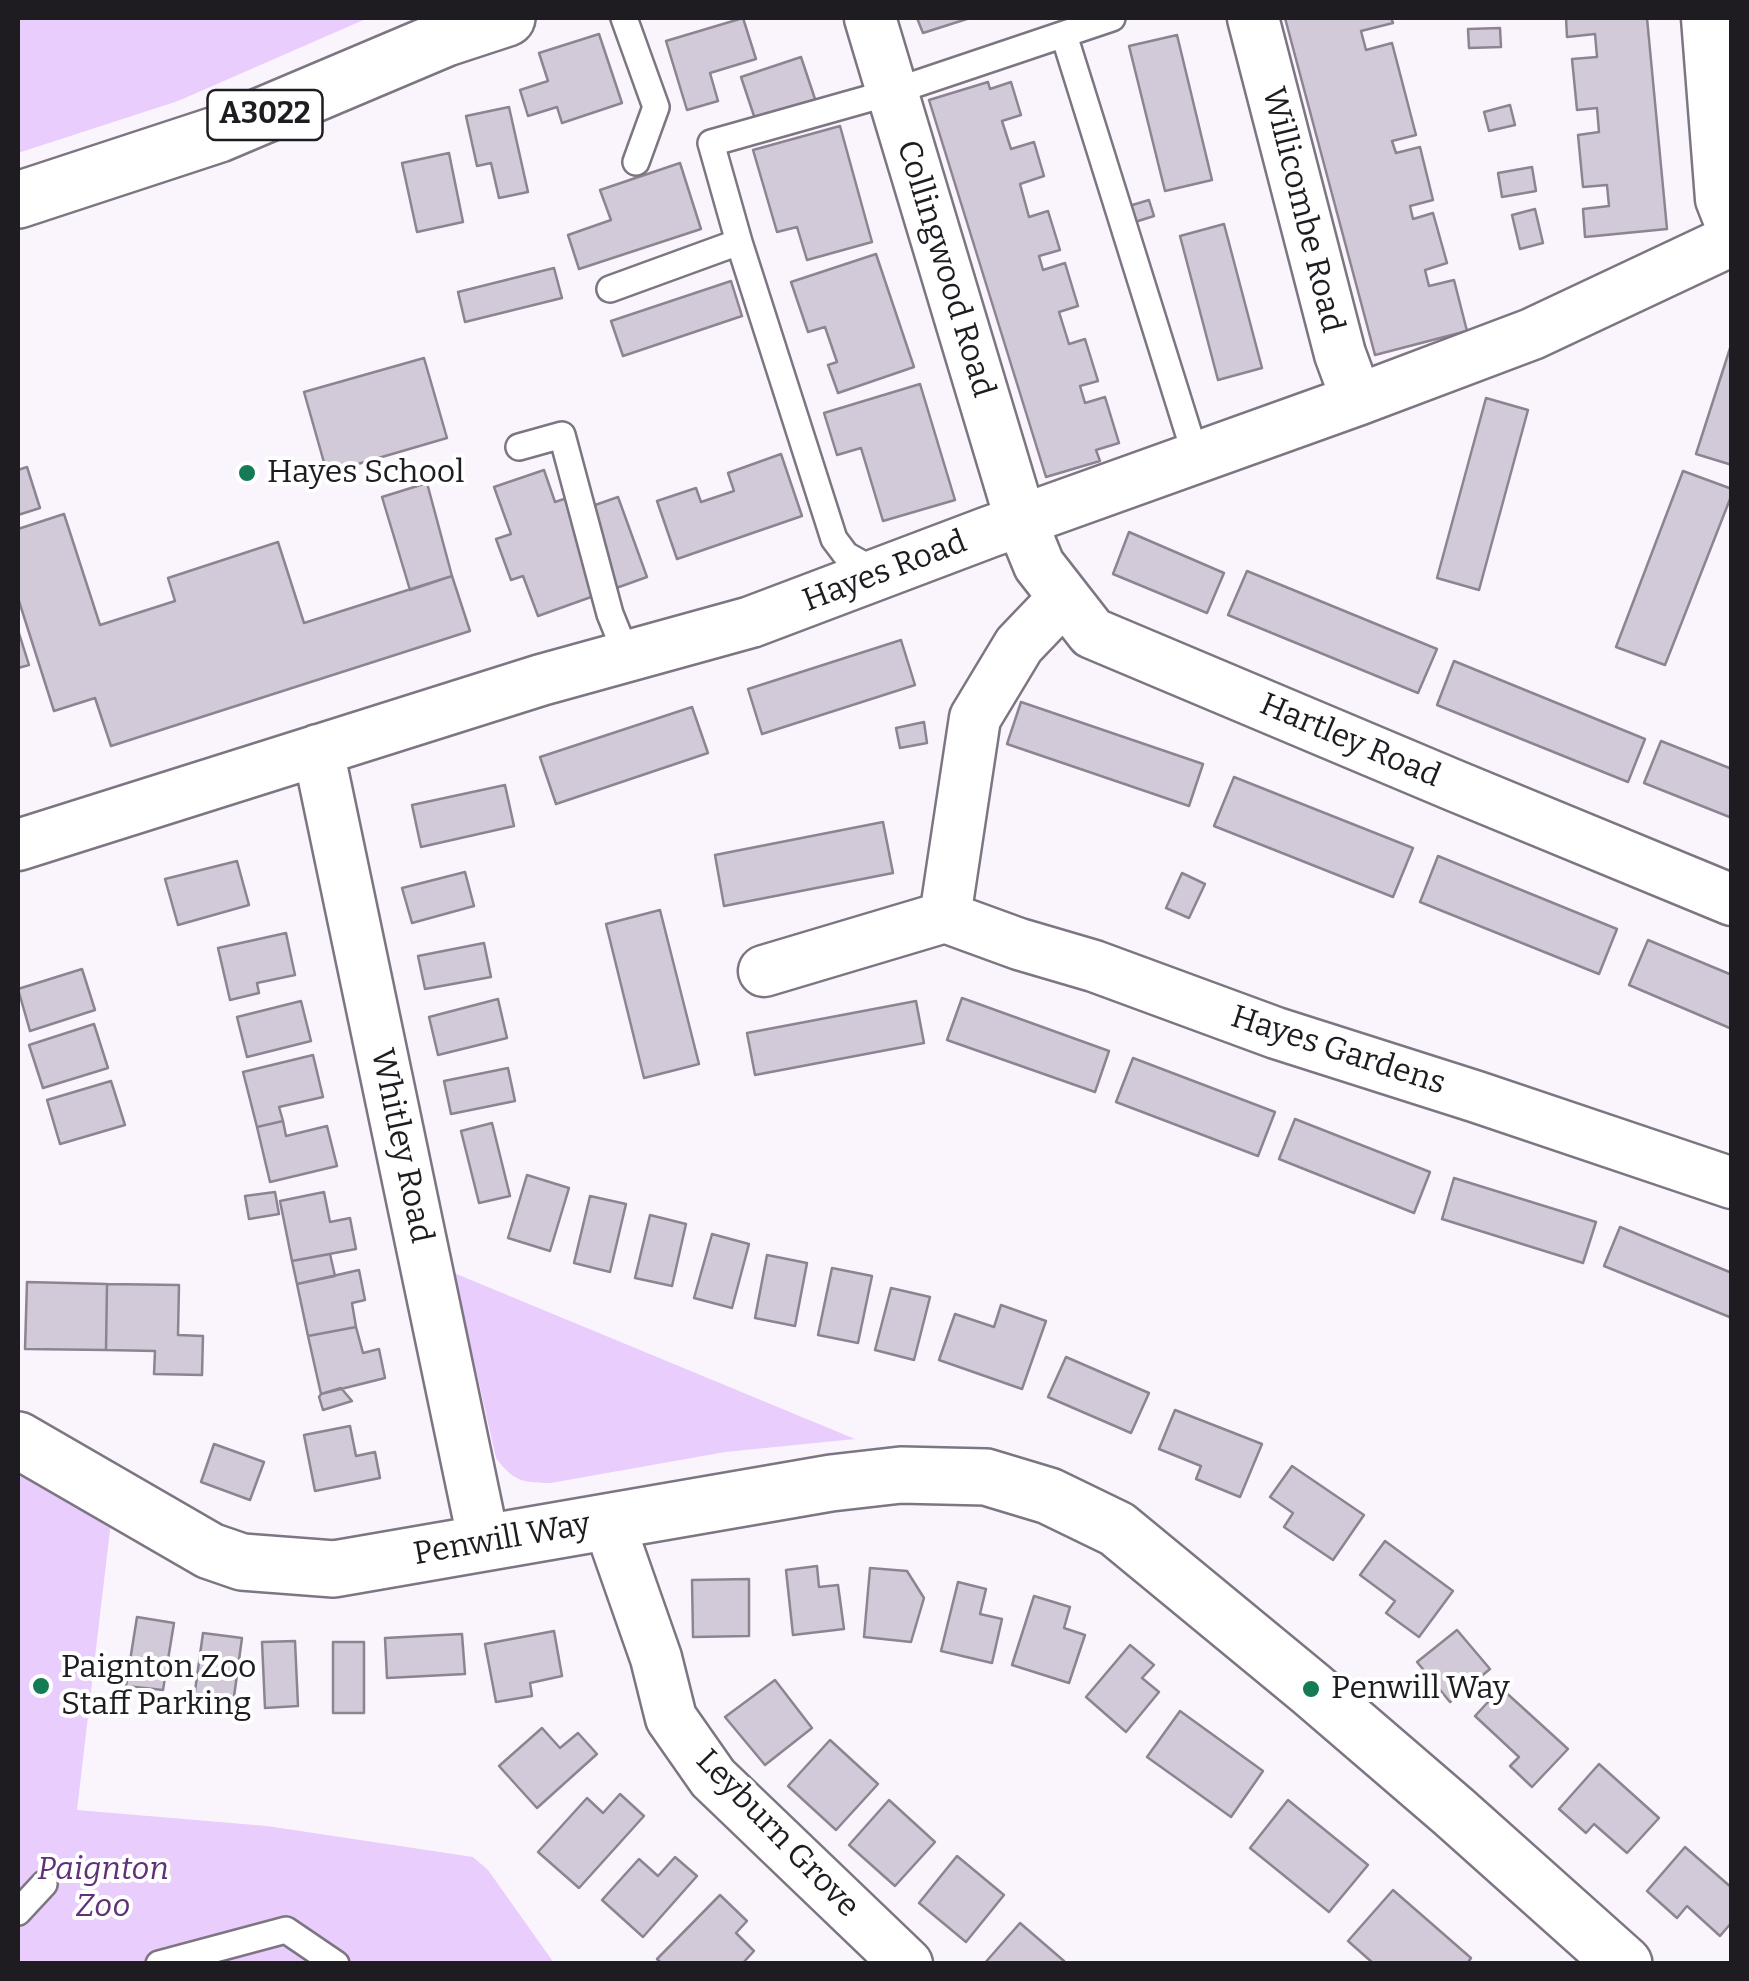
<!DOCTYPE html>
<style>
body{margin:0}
#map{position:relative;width:1749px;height:1981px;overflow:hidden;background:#faf5fd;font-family:Bitter,serif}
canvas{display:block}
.frame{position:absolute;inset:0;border:20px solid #1f1c21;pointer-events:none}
</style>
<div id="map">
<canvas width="1749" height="1981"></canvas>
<div class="frame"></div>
</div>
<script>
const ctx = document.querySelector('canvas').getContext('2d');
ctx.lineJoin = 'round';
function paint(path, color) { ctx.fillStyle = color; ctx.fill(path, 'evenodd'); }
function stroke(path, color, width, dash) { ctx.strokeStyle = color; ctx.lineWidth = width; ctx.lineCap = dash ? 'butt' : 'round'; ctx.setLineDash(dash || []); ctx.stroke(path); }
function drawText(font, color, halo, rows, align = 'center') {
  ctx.font = font + ' Bitter,serif'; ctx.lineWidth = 8; ctx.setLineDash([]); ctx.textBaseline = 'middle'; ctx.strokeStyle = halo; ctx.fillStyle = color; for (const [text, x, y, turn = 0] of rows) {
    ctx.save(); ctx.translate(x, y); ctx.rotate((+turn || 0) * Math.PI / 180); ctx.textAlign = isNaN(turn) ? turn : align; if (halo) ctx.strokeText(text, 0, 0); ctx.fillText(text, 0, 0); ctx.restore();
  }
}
paint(new Path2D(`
 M18 18H368L178 101 18 153Z
 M454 1273 855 1439 725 1452 551 1483C523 1483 513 1481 496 1458Z
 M18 1440 114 1496 77 1810 267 1826 473 1857 488 1870 554 1963H18Z`), '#e9cdfd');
const building = new Path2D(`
 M743 18 756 59 710 73 718 101 687 110 666 41Z
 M917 18H970L923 33Z
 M1285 18H1391L1393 23 1361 31 1366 50 1392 43 1416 135 1392 141 1396 153 1420 147 1433 200 1410 206 1413 219 1433 213 1447 263 1425 270 1429 286 1454 280 1467 331 1375 355Z
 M1566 18H1647L1667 229 1585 237 1583 209 1609 206 1607 185 1583 187 1578 135 1599 132 1597 108 1577 110 1572 59 1597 57 1595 34 1567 37Z
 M1500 28 1501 47 1469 48 1468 29Z
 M599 34 622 103 562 123 557 107 528 116 520 90 548 81 539 53Z
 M1177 35 1212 180 1165 191 1129 46Z
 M801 57 816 102 756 122 741 77Z
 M988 82 990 89 1011 82 1021 115 1002 121 1011 149 1034 142 1044 176 1020 184 1029 217 1048 211 1060 250 1039 256 1043 270 1065 263 1078 306 1059 312 1069 344 1085 339 1098 381 1080 386 1085 403 1105 397 1119 443 1096 450 1100 461 1046 477 929 100Z
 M1510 105 1515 125 1489 131 1484 112Z
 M509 107 528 192 499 198 491 163 477 166 466 116Z
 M840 126 872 242 807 260 797 227 777 232 753 150Z
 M449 153 463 222 417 232 402 163Z
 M680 163 701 229 579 269 568 235 611 220 600 190Z
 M1532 167 1536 191 1502 197 1498 173Z
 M1149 200 1154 216 1135 222 1129 206Z
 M1535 209 1543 243 1520 249 1512 215Z
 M1224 224 1262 368 1218 380 1180 236Z
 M876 254 914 367 838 393 828 365 837 362 825 327 808 332 791 282Z
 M554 268 562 298 465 322 458 292Z
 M731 281 742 316 623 356 611 321Z
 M1732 342V465L1696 454Z
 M424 358 447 438 327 473 304 392Z
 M920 384 955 500 883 521 861 448 837 455 824 413Z
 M1486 398 1528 410 1479 590 1437 578Z
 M781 454 802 516 677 559 657 501 696 488 701 502 734 491 728 473Z
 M27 467 40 508 18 515V470Z
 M544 470 555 502 570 497 575 512 618 497 647 577 538 616 523 576 511 580 496 539 511 534 494 487Z
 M1683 471 1732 489V494L1665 665 1616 647Z
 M427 483 452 576 410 590 382 497Z
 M64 514 100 625 175 601 168 578 278 542 304 623 452 576 470 631 111 746 95 698 54 711 18 598V529Z
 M1129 532 1224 573 1207 613 1113 574Z
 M1247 571 1437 649 1418 693 1228 615Z
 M18 630 29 665 18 668Z
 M901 640 915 685 762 734 748 689Z
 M1454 661 1645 739 1628 782 1437 705Z
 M1021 702 1203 764 1189 806 1007 744Z
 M692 707 708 753 556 804 540 757Z
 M924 722 927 743 900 748 896 728Z
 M1661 741 1732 769V818L1644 783Z
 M1234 777 1413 848 1393 897 1214 826Z
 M505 785 514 826 421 847 412 805Z
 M883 822 893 873 724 906 715 855Z
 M1438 856 1617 929 1599 974 1420 902Z
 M237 861 249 905 178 925 165 879Z
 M465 872 474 906 412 923 402 888Z
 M1182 873 1205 884 1189 918 1166 908Z
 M660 910 699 1064 644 1078 606 924Z
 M286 933 295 975 257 983 259 993 230 1000 218 948Z
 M1648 940 1732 975V1029L1629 985Z
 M484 943 491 977 425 989 418 956Z
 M82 969 95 1010 30 1031 18 989Z
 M962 998 1109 1051 1095 1092 947 1040Z
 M498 999 507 1038 438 1055 429 1017Z
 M301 1001 311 1041 247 1057 237 1017Z
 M916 1001 924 1043 755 1075 747 1033Z
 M94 1024 108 1068 43 1088 29 1045Z
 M313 1055 323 1097 279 1107 283 1121 257 1127 243 1072Z
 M1133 1058 1275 1112 1258 1156 1116 1102Z
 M508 1068 515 1101 451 1114 444 1081Z
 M111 1081 125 1125 60 1144 47 1100Z
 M1295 1119 1430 1172 1414 1213 1279 1159Z
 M283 1121 286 1136 327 1126 337 1166 270 1182 257 1127Z
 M492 1123 510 1196 479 1203 461 1131Z
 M527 1175 569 1188 550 1251 508 1238Z
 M1454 1178 1596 1222 1583 1263 1442 1219Z
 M275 1192 279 1214 249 1219 245 1196Z
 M324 1192 330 1222 350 1218 356 1249 292 1261 280 1201Z
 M590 1196 626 1204 610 1272 574 1263Z
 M650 1215 686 1224 672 1286 635 1278Z
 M1620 1227 1732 1273V1318L1604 1266Z
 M712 1234 749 1244 732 1308 694 1298Z
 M330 1254 335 1276 297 1284 292 1261Z
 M767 1255 807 1263 795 1326 755 1318Z
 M832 1268 872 1276 858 1343 818 1335Z
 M359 1270 365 1300 352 1303 356 1327 308 1336 297 1284Z
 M27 1282 107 1284 106 1350 25 1349Z
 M107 1284 179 1285 178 1335 203 1336 202 1375 154 1374 155 1351 106 1350Z
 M891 1288 930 1297 914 1360 875 1350Z
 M1001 1305 1046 1321 1022 1389 939 1360 955 1314 994 1327Z
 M356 1327 363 1353 379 1349 385 1378 321 1394 308 1336Z
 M1066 1357 1149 1393 1131 1433 1048 1397Z
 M341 1388 352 1401 323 1410 319 1397 321 1394Z
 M1175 1410 1262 1444 1240 1497 1196 1479 1201 1466 1159 1449Z
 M350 1426 356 1456 375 1452 380 1478 315 1491 304 1435Z
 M214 1444 264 1462 250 1500 201 1482Z
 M1292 1466 1364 1515 1333 1560 1284 1527 1293 1513 1270 1497Z
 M1385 1541 1453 1591 1419 1637 1386 1613 1395 1601 1360 1575Z
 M817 1566 819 1587 838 1585 844 1629 793 1635 786 1570Z
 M870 1568 907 1571 924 1598 911 1642 864 1637Z
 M749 1579V1636L693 1637 692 1580Z
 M958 1582 986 1589 980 1614 1002 1619 992 1663 941 1651Z
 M1034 1596 1070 1607 1064 1628 1085 1635 1069 1683 1012 1665Z
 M137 1617 174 1623 163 1690 126 1686Z
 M1457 1630 1490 1669 1450 1702 1417 1662Z
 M554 1631 562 1676 530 1683 532 1696 496 1702 485 1644Z
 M203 1633 242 1638 233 1704 194 1698Z
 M462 1634 465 1674 387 1678 385 1638Z
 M295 1641 298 1706 265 1708 262 1642Z
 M333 1642H364V1713H333Z
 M1130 1645 1154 1665 1142 1678 1159 1692 1126 1732 1086 1697Z
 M775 1680 812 1728 765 1765 725 1717Z
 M1501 1688 1568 1749 1532 1787 1510 1766 1519 1757 1475 1716Z
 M1180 1711 1263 1771 1231 1817 1147 1757Z
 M542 1728 560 1748 578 1733 597 1754 537 1808 499 1766Z
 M830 1740 878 1784 836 1830 788 1786Z
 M1599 1764 1659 1818 1627 1853 1594 1824 1586 1833 1559 1809Z
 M620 1794 644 1816 579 1888 538 1852 587 1798 603 1813Z
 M889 1800 935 1842 895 1886 849 1845Z
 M1288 1800 1368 1865 1329 1912 1250 1848Z
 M1685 1847 1732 1888V1922L1720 1936 1687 1906 1677 1918 1647 1891Z
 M957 1856 1004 1895 966 1942 919 1903Z
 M675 1857 697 1876 643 1937 602 1900 639 1859 658 1876Z
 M1393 1890 1471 1958 1467 1964H1374L1348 1941Z
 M720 1895 747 1921 736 1933 754 1951 742 1964H662L657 1959Z
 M1020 1923 1064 1961 1062 1964H984Z`);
paint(building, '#d2cad8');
stroke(building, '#8c8491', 2.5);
const lane = new Path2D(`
 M624 18 656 107 636 162
 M1064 35 1196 457
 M739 242 834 539 846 555 880 574
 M610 289 739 242 711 143 892 92 1112 18
 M519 447 562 435 610 614 627 656
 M18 1912 44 1884
 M159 1964 286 1930 336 1964`);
const street = new Path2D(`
 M870 18 1021 521 1039 565 1092 633 1453 785 1732 900
 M1253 18 1340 354 1357 400
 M1707 18 1721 199 1732 227
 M318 750 484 1543
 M18 845 541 680 751 622 989 532 1357 400 1532 334 1732 240
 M945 917 975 718 1019 645 1064 598
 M764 971 945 917 1019 944 1094 966 1276 1033 1477 1097 1732 1183
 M608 1521 656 1658 671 1718 713 1778 907 1964`);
const secondary = new Path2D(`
 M18 1440 210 1551 242 1562 334 1569 831 1483 901 1475 986 1477 1049 1496 1117 1529 1311 1689 1454 1812 1624 1964`);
const primary = new Path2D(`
 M18 200 219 134 446 38 507 18`);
stroke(lane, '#7d7582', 30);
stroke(street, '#7d7582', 55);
stroke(secondary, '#7d7582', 60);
stroke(primary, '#7d7582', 60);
stroke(lane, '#fff', 25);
stroke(street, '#fff', 50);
stroke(secondary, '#fff', 55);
stroke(primary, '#fff', 55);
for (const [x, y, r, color] of [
 [247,473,10,"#147b54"],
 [41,1686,10,"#147b54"],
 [1311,1689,10,"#147b54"]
]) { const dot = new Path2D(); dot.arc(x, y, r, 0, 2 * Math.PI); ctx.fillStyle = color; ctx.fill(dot); stroke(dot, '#fff', 4); }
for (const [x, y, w] of [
 [265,115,115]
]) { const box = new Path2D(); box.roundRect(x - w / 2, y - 25, w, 50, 8); ctx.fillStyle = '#fff'; ctx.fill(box); stroke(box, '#1f1c21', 2.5); }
drawText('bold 30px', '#1f1c21', null, [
 ["A3022",265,115]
]);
drawText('32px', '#1f1c21', '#fff', [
 ["Willicombe Road",1302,210,76],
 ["Collingwood Road",945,269,73],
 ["Hayes Road",885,572,-21],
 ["Hartley Road",1350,741,23],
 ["Hayes Gardens",1338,1051,18],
 ["Whitley Road",401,1146,78],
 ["Penwill Way",502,1540,-10],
 ["Leyburn Grove",777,1834,46]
]);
drawText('32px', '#1f1c21', '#fff', [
 ["Hayes School",267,473],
 ["Paignton Zoo",61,1668],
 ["Staff Parking",61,1705],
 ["Penwill Way",1331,1689]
], 'left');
drawText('italic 32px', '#5e3178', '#fff', [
 ["Paignton",103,1870],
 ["Zoo",103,1907]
]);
</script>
